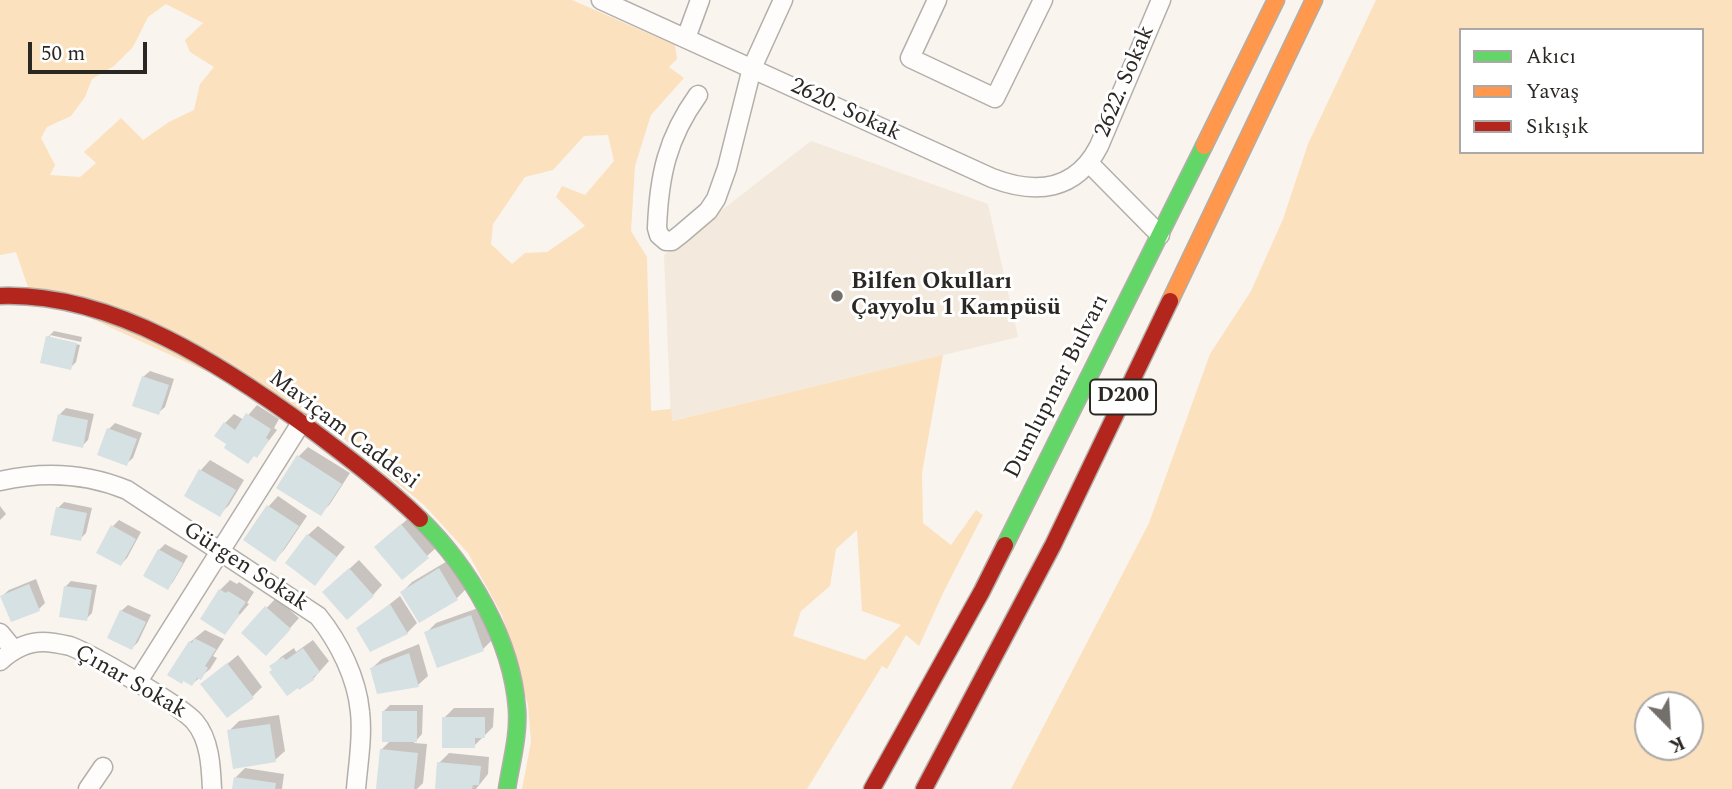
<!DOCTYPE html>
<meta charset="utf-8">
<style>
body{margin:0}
#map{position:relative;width:1732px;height:789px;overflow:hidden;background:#faf4ee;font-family:Spectral,serif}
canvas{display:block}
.legend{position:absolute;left:1459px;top:28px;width:245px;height:126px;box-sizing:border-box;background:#fff;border:2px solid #aaa9a7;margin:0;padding:9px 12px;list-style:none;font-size:21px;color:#2b2824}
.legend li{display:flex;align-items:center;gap:14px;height:35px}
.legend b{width:35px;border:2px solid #aaa9a7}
.north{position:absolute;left:1634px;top:691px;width:70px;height:70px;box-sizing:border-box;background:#fff;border:2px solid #aaa9a7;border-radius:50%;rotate:156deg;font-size:19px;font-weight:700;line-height:28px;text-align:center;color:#2b2824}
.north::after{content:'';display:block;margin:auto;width:24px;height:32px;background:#736f6b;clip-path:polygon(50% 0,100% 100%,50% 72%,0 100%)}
.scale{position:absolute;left:28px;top:42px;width:119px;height:32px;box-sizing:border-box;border:4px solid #2b2824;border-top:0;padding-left:9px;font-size:21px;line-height:24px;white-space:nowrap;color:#2b2824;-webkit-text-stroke:5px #fff;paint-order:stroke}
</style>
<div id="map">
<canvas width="1732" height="789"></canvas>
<ul class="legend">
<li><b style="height:9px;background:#63d668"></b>Akıcı</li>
<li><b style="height:9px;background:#ff974d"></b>Yavaş</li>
<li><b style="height:9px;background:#b3261e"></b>Sıkışık</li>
</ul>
<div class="north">K</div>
<div class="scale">50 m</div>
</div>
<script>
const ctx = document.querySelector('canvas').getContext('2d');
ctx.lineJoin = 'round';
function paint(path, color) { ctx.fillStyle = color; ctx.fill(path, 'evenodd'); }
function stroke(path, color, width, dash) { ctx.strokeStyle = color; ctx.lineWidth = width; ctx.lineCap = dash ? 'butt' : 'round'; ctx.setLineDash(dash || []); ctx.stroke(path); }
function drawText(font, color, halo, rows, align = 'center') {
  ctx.font = font + ' Spectral,serif'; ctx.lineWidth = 6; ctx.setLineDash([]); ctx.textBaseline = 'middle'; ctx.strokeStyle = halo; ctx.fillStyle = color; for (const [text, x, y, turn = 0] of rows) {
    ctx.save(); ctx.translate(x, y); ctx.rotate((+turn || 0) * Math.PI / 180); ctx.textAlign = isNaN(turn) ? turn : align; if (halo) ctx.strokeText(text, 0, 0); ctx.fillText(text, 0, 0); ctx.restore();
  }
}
paint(new Path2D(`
 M811 141 988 204 1018 337 671 421 664 255Z`), '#f3e9dc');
paint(new Path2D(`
 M0 0H572L675 45 677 59 669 67 684 78 651 115 635 166 631 231 647 257 651 411 671 409 672 421 943 355 922 473 923 523 951 545 976 510 983 515 944 591 919 646 906 635 887 669 882 666 807 789H522L531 742 528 705 502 615 468 553 425 506 332 429 29 290 16 252 0 255ZM166 4 203 23 185 40 190 52 214 67 200 84 194 110 169 122 143 140 121 118 84 152 96 163 80 177 50 175 55 165 41 138 47 127 71 116 85 97 92 79 114 66 133 47 148 17ZM608 135 614 161 585 195 562 186 556 197 585 226 547 252 525 253 512 264 491 244 493 224 525 177 553 170 584 136ZM857 530 862 611 901 625 865 660 793 636 801 611 830 586 836 549Z
 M1376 0H1732V789H1011L1149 523 1210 354 1251 291 1283 219 1308 144ZM1461 30H1702V152H1461ZM1648 705H1690V747H1648Z`), '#fbe1be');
paint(new Path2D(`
 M54 331 82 337 81 342 50 335V338L80 345 76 362 70 368 48 337Z
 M150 371 174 379 165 407 158 413 143 377Z
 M257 405 279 419 274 428 277 430 257 456 229 443 225 423 234 414 244 420Z
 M66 408 94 414 88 440 82 446 60 414Z
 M115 423 142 433 133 458 126 464 109 429Z
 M308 447 350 473 330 504 320 514 299 456Z
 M210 460 244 480 229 505 220 514 186 495 201 470Z
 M278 496 307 516 284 550 275 559 246 540 269 506Z
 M64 502 92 508 86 533 80 539 58 508Z
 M0 506 6 514 0 520Z
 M411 516 437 547 427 556 376 547Z
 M119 520 141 532 127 558 121 564 113 526Z
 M318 526 345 547 315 583 308 535Z
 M165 544 188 556 173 582 167 588 159 550Z
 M359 560 382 585 373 595 334 583Z
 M449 560 466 589 457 598 402 592 412 582Z
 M36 579 45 603 39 609 2 596 9 590Z
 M230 580 237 584 239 582 254 592 247 603 249 604 225 632 220 590Z
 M71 581 97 585 92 613 86 619 65 587Z
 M400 596 417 623 407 633 358 629Z
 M276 598 299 618 276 644 243 633Z
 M128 605 151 615 138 642 132 648 109 637 121 611Z
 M481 607 493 639 483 649 426 633 436 623Z
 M205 630 224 639 213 656 217 658 210 669 192 684 190 642Z
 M313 640 329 661 313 679 274 670 272 666 281 657 294 648 296 652Z
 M419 644 428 676 418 685 372 668 382 659Z
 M238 655 262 687 252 697 203 684Z
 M390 705H423L422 734 414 743 427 744 423 783 417 789H377L381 750 391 740 384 711Z
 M454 708H494L493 727 474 746 444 718Z
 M279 715 285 751 275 760 229 731 239 721Z
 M449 753 489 757 488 774 476 789H436L439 763Z
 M245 768 284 774 282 789H234L235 778Z`), '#0003');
paint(new Path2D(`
 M46 336 77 343 71 370 40 363Z
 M142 376 169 385 159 415 132 406Z
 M246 413 271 429 266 438 269 440 257 458 254 456 248 464 224 448 226 444 214 436 224 422 235 430Z
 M58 414 88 420 83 448 52 441Z
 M107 428 137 439 127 466 97 455Z
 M297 455 342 484 321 516 276 488Z
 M199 469 236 490 220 517 184 496Z
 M267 505 299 526 275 562 243 540Z
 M56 507 87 513 81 541 50 535Z
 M401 524 429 558 402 580 374 547Z
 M111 525 136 539 121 566 96 553Z
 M307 534 337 557 315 586 285 563Z
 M158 549 183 563 168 590 143 576Z
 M349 568 374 596 347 620 322 592Z
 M439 568 458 600 419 623 400 592Z
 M29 584 40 611 11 622 0 596Z
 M64 586 92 590 87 621 59 617Z
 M219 589 226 593 228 591 246 602 238 613 240 614 225 635 200 619Z
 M390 604 408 634 370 652 356 628Z
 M265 606 291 629 266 656 241 633Z
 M120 610 146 622 132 650 107 638Z
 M471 615 484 651 437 668 424 632Z
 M194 638 216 649 205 666 208 668 201 680 197 678 192 686 183 681 182 684 167 675 189 641 192 643Z
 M303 648 320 672 313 677 314 680 299 690 298 688 287 696 269 672 272 670 269 666 283 657 286 660Z
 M409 653 419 687 377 694 370 668Z
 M227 663 254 698 227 718 200 684Z
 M382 711H417V742H382Z
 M442 717H485V738H475V748H442Z
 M270 724 276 762 233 769 227 730Z
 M380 749 418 753 414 789H376Z
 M437 762 481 766 479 785H473L472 789H435Z
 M234 777 276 783 275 789H232Z`), '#d5e1e2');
const street = new Path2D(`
 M601 0 992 178C1036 195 1076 191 1099 146L1161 0
 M937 0 910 58 995 98 1043 0
 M686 38 700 0
 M698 95C667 138 659 176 657 228L659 235 666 241H672L681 234 708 211 716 199 727 168 752 68 783 0
 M1089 163 1160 235
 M0 481C43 471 86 473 127 490L318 616C339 642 357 678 360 712 363 737 358 764 356 789
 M0 633 14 650
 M0 661C12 650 26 642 43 642 52 642 61 644 70 646 91 654 182 706 195 722 210 740 211 767 212 789
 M137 683 301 423
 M88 789 103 767`);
const fast = new Path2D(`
 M420 519C469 567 512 639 517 709 519 735 511 763 507 789
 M1005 545 1204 146`);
const slow = new Path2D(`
 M1204 146 1276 0
 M1170 301 1314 0`);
const jam = new Path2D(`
 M0 296C113 292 225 367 313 431 350 459 387 487 420 519
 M872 789 982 591 1005 545
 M924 789 1053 545 1170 301`);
stroke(street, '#b2afaa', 21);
stroke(fast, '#b2afaa', 19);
stroke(slow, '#b2afaa', 19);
stroke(jam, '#b2afaa', 19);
stroke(street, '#fefdfc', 18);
stroke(fast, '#63d668', 16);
stroke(slow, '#ff974d', 16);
stroke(jam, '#b3261e', 16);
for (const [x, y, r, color] of [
 [837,296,7,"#736f6b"]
]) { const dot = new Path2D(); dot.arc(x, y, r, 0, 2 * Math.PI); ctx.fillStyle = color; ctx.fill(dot); stroke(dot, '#fff', 2.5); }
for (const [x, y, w] of [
 [1123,397,66]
]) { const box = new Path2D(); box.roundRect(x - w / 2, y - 17.5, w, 35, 5); ctx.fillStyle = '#fff'; ctx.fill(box); stroke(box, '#2b2824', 2); }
drawText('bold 21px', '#2b2824', null, [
 ["D200",1123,397]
]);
drawText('23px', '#2b2824', '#fff', [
 ["2622. Sokak",1126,82,-67],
 ["2620. Sokak",845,111,25],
 ["Dumlupınar Bulvarı",1058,387,-63],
 ["Maviçam Caddesi",343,431,37],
 ["Gürgen Sokak",245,568,33],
 ["Çınar Sokak",130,683,30]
]);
drawText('bold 23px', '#2b2824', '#fff', [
 ["Bilfen Okulları",851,283],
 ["Çayyolu 1 Kampüsü",851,309]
], 'left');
</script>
